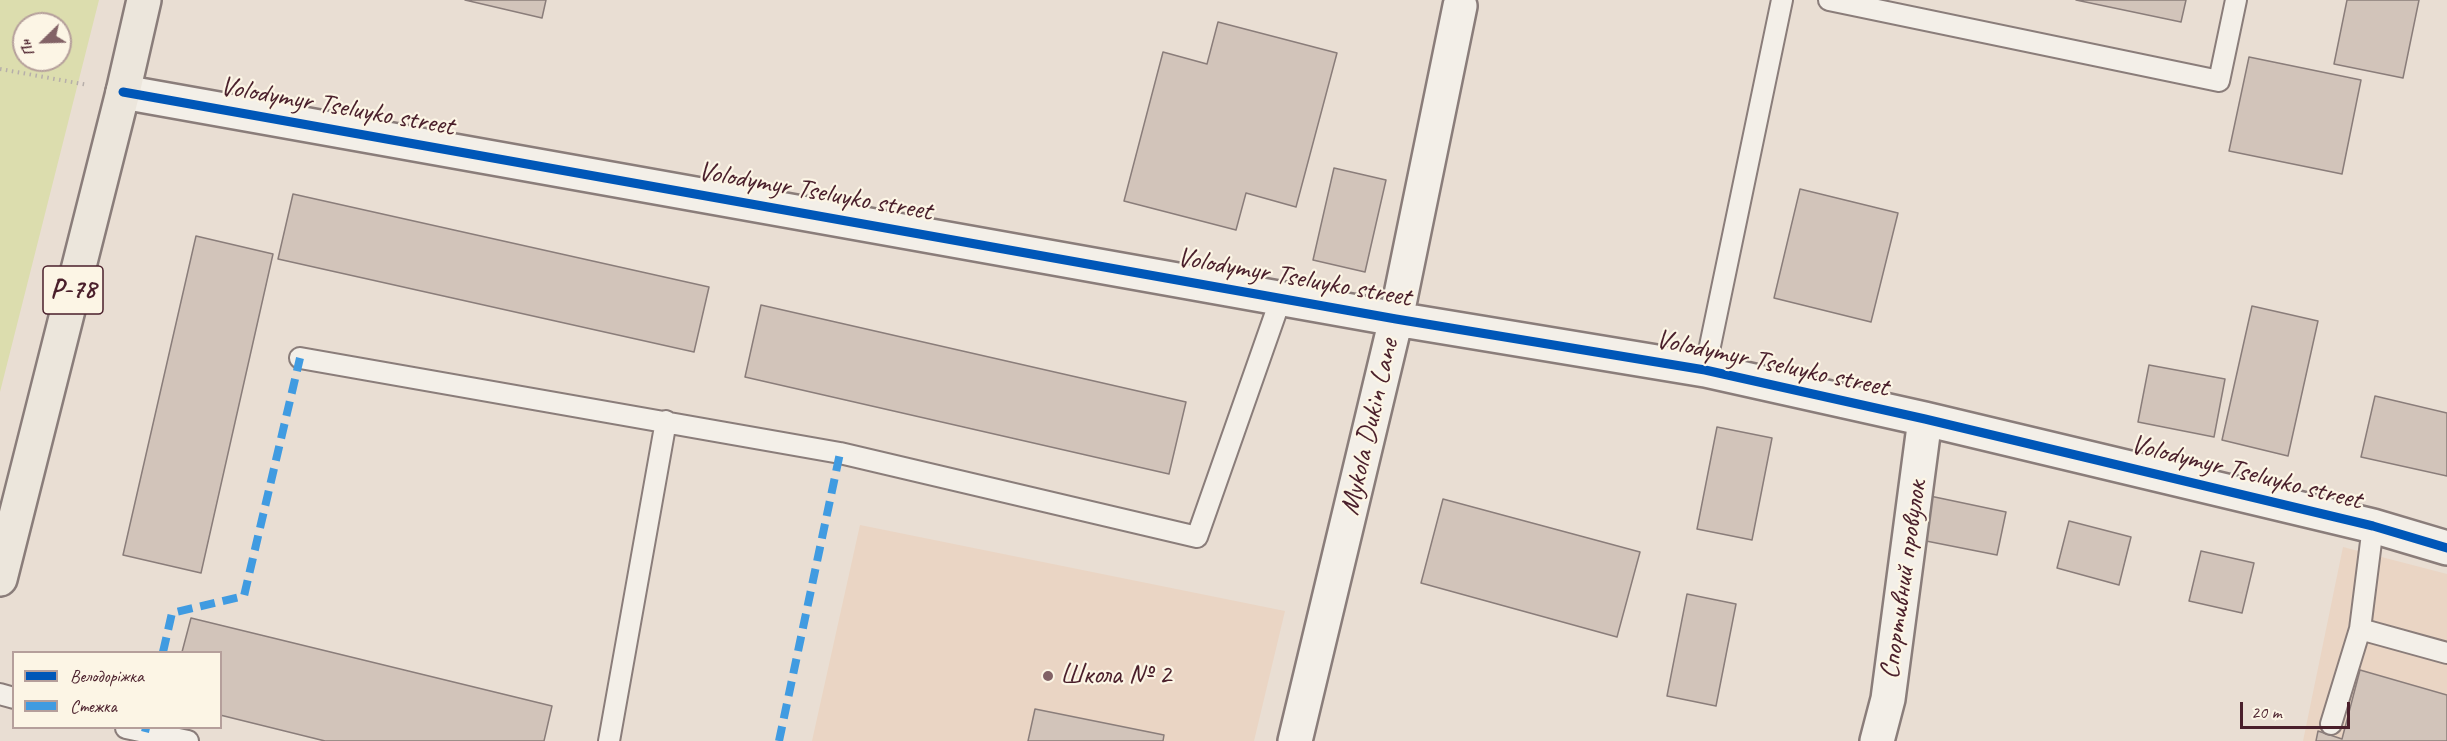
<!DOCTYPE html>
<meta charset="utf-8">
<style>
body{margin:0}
#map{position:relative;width:2447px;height:741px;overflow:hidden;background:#e9ded3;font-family:Caveat,sans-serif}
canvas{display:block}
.legend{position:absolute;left:12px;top:651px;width:210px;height:78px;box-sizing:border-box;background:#fcf5e5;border:2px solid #b59f9b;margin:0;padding:8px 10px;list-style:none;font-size:18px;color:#4a1f2b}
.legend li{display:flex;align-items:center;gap:12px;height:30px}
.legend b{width:30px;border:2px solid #b59f9b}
.north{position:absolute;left:12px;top:12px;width:60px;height:60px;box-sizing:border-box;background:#fcf5e5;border:2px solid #b59f9b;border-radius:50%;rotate:247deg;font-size:16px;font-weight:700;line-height:24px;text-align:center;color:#4a1f2b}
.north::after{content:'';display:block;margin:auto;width:21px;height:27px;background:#826266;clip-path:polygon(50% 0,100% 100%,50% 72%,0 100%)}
.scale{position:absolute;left:2240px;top:702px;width:110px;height:27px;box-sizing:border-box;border:3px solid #4a1f2b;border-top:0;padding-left:8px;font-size:18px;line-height:21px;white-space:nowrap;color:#4a1f2b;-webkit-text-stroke:4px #fcf5e5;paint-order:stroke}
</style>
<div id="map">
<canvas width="2447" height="741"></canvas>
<ul class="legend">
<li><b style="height:8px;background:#0057b8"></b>Велодоріжка</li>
<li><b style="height:8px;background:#409be1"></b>Стежка</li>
</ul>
<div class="north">Пн</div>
<div class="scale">20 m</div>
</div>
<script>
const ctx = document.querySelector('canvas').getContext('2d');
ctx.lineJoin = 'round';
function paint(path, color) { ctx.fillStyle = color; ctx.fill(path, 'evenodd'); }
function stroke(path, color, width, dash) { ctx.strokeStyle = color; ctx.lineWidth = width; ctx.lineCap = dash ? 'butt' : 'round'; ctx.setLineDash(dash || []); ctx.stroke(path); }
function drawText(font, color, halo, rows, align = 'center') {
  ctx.font = font + ' Caveat,sans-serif'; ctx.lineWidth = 4.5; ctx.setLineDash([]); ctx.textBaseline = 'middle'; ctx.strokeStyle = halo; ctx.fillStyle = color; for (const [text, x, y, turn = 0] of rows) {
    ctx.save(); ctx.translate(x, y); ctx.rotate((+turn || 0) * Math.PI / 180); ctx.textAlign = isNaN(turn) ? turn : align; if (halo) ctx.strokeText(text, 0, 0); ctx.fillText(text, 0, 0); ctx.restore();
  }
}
paint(new Path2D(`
 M860 525 1285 611 1254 741H812Z
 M2343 547 2447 574V741H2303Z`), '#ead5c4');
paint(new Path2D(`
 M0 0H99L0 392ZM24 24H60V60H24Z`), '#dcddae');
const building = new Path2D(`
 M465 0H546L542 18Z
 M2076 0H2186L2181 22Z
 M2347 0H2419L2403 78 2334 64Z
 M1218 22 1337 53 1296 207 1246 193 1236 230 1124 201 1163 52 1207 64Z
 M2249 57 2361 80 2342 174 2229 151Z
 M1334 168 1386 180 1365 272 1313 260Z
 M1800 189 1898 213 1871 322 1774 298Z
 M293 194 709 287 694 352 278 259Z
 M196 236 273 254 201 573 123 555Z
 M761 305 1186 402 1169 474 745 377Z
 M2252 306 2318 321 2288 456 2222 440Z
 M2149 365 2225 379 2214 437 2138 422Z
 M2375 396 2447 413V476L2361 457Z
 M1717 427 1772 438 1752 540 1697 529Z
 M1930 496 2006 512 1997 555 1921 540Z
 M1443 499 1640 552 1617 637 1421 583Z
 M2069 521 2131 537 2119 585 2057 568Z
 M2201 551 2254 563 2242 613 2189 601Z
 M1687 594 1736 604 1716 706 1667 696Z
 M191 618 552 706 544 741H325L220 715V652H182Z
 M2360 670 2447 695V741H2316L2318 731 2342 739Z
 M1035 709 1164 735 1163 741H1028Z`);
paint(building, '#d2c4ba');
stroke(building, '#8a7d7a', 1.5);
const lane = new Path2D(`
 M1829 0 2219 81 2236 0
 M300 358 840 453 1197 537 1281 298
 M1705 370 1782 0
 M2360 629 2447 653
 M0 694 14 698
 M2331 724 2360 629 2373 526
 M126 728 188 741
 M609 741 666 421`);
const street = new Path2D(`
 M123 92 1396 319 1705 370 1925 419 2373 526 2447 548
 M1295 741 1396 319 1460 6
 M1877 741 1888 699 1925 419`);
const primary = new Path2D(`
 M0 579 123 92 144 0`);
stroke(lane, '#8a7d7a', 24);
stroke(street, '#8a7d7a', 38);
stroke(primary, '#8a7d7a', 38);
stroke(new Path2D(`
 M0 69 88 85`), '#b6aeaa', 4, [1.5, 4.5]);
stroke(lane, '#f3efe8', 20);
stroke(street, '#f3efe8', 33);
stroke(primary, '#ece6dc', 33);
stroke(new Path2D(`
 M163 652 172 613 244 596 300 358
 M145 732 146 728
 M779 741 840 453`), '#409be1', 8, [15, 8]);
stroke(new Path2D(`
 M123 92 1396 319 1705 370 1925 419 2373 526 2447 548`), '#0057b8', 9);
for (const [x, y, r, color] of [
 [1048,676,6,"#826266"]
]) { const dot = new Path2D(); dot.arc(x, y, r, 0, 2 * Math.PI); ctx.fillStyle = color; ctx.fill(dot); stroke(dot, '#fcf5e5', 2); }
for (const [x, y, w] of [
 [73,290,60]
]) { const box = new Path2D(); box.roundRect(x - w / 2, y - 24, w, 48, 4.5); ctx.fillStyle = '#fcf5e5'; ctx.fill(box); stroke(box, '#4a1f2b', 1.5); }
drawText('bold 27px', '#4a1f2b', null, [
 ["Р-78",73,290]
]);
drawText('28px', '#4a1f2b', '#fcf5e5', [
 ["Volodymyr Tseluyko street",337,107,10],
 ["Volodymyr Tseluyko street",815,192,10],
 ["Volodymyr Tseluyko street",1294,278,10],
 ["Volodymyr Tseluyko street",1772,364,12],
 ["Mykola Dukin Lane",1370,427,-77],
 ["Volodymyr Tseluyko street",2246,473,14],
 ["Спортивний провулок",1904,580,-82]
]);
drawText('28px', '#4a1f2b', '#fcf5e5', [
 ["Школа № 2",1060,676]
], 'left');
</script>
